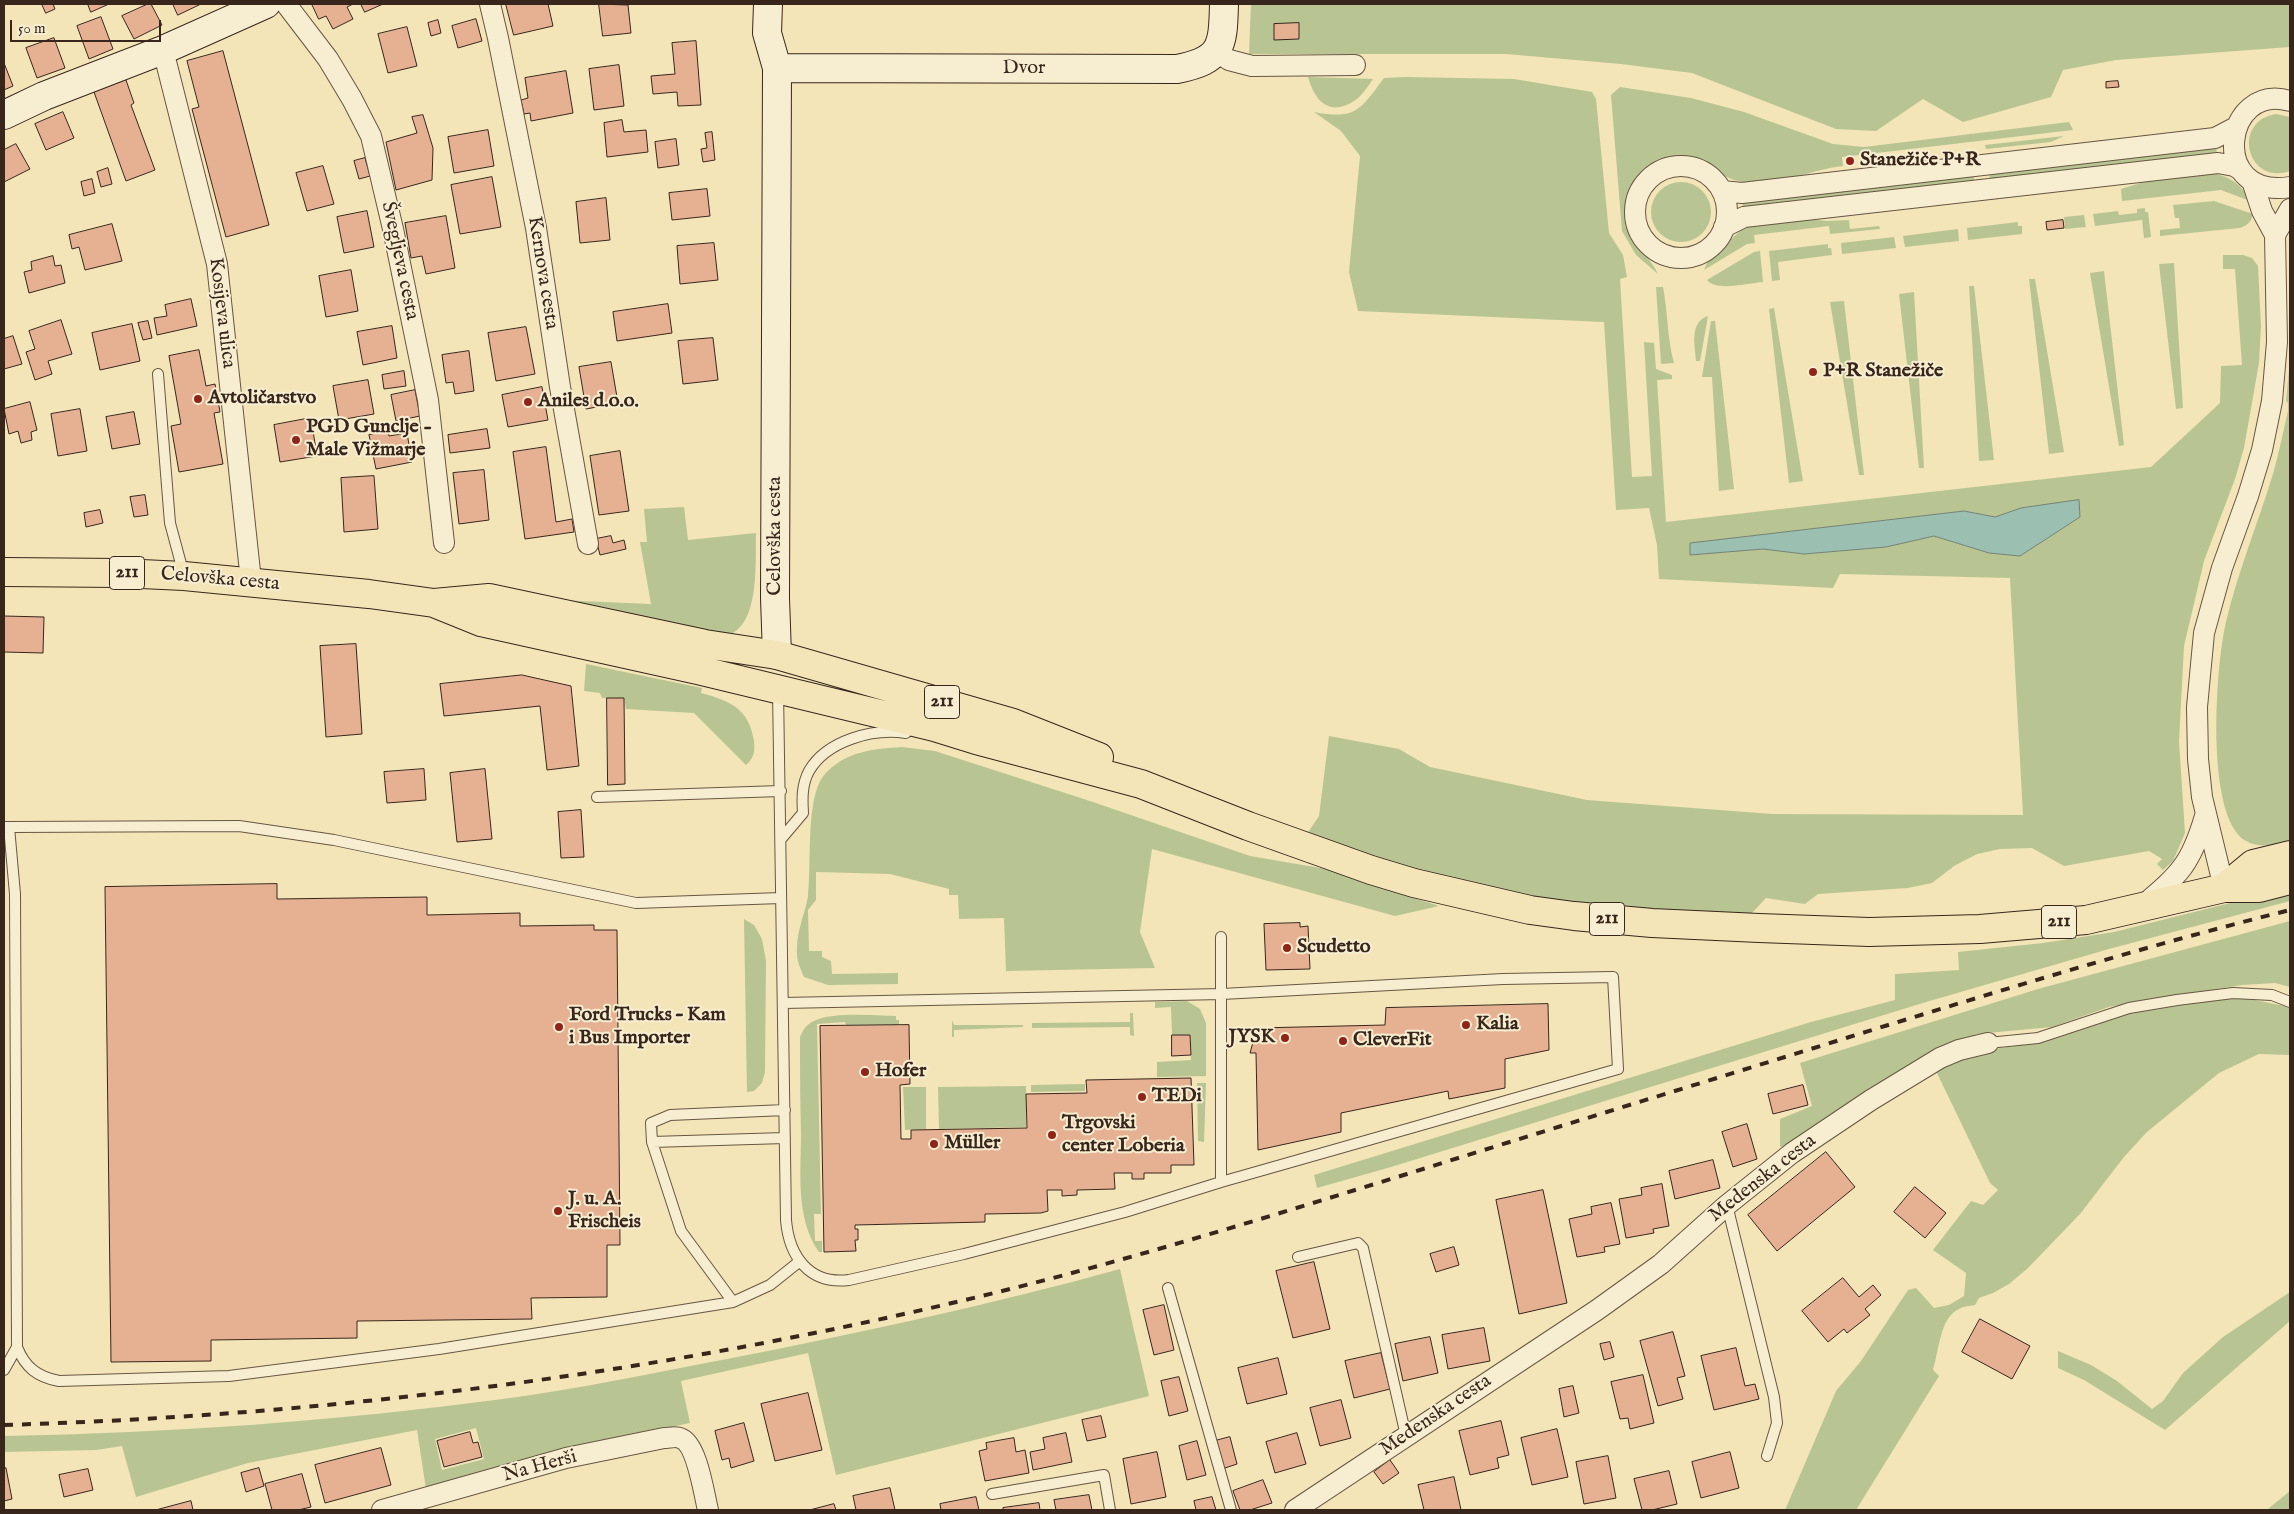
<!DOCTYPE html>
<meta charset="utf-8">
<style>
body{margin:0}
#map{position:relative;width:2294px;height:1514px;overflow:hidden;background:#f3e5b8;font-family:"IM FELL English",serif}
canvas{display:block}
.frame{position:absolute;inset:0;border:5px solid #38261c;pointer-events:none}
.scale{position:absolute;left:10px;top:20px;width:151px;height:22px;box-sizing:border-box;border:2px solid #38261c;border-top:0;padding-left:6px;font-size:15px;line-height:18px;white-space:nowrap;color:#38261c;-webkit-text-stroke:4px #f7eed1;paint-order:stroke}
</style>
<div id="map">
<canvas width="2294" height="1514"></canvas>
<div class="frame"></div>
<div class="scale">50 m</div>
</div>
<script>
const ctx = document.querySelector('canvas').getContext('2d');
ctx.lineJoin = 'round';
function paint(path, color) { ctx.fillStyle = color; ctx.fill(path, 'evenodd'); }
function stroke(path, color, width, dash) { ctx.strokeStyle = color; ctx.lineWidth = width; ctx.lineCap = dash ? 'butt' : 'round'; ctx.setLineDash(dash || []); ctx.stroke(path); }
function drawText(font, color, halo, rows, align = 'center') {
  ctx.font = font + ' "IM FELL English",serif'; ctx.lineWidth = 4; ctx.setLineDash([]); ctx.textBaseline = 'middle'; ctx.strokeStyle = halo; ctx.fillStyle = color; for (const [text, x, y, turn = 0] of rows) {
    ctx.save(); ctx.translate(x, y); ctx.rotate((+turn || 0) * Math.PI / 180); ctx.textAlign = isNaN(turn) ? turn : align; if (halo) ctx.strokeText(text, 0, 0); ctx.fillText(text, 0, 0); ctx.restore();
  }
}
paint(new Path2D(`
 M1251 4H2290V47L2116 60 2063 70 2051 97 1963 122 1923 99 1876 131 1836 129 1692 73 1621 64 1506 54H1249Z
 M1308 77 1373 79C1368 86 1362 96 1354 101 1329 117 1315 101 1308 77Z
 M1406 77 1514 79 1592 92 1596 99 1609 233 1623 255 1627 277 1620 279 1632 477 1652 476 1644 342 1654 343 1656 369 1672 375V379L1657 380 1666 522 2151 467 2220 403 2221 366 2242 365 2235 269H2223V255H2243L2252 258 2258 266 2261 326 2259 363 2244 448 2235 479 2204 561 2184 646 2179 741 2185 833 2173 861 2163 870 2157 864 2162 859 2149 851 2064 866 2032 848 2000 849 1977 854 1954 866 1932 883 1908 888 1818 894 1805 904 1766 898 1750 915C1657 910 1565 905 1474 887 1417 875 1362 853 1307 834L1319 816 1329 736 1399 749 1430 767 1587 800 1772 814 2023 815 2010 578 1840 574 1833 588 1659 579 1657 545 1649 508 1616 510 1604 322 1358 311 1349 272 1360 156 1341 131 1314 112C1356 120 1360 110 1384 78ZM2079 501 2080 517 2020 556 1989 553 1934 536 1886 547 1804 554 1763 549 1690 555 1691 543 1964 511 1995 517 2021 508Z
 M1620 87 1691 98 1744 112 1833 144 1864 147 2069 122 2073 130 1842 157 1843 166C1813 169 1784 184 1753 183 1744 183 1731 180 1723 175 1713 168 1707 161 1694 158 1653 148 1614 190 1629 230 1635 248 1651 258 1658 274L1636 255 1622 231 1611 95Z
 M2276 114 2290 117V171C2247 186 2231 121 2276 114Z
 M2064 136 2051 142 1986 149 1985 145Z
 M2216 145 2217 157 1990 183 1989 171Z
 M1973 173 1975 184 1743 210 1742 198Z
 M2211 173C2229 176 2242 184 2250 201L2221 190 2122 201 2121 189 2160 177Z
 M1651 212a30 30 0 1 1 60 0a30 30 0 1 1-60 0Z
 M2214 201 2253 214C2251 222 2248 225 2240 228L2160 236V230L2180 228 2179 218H2175L2173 205Z
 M2145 208V212H2148L2151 237 2144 238 2142 220 2095 226 2093 214 2118 211 2119 215 2137 213V209Z
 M2084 215 2086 227 2065 229 2064 217Z
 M1798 218 1827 221 1849 220 1850 229 1879 226 1880 229 1830 234 1829 226 1754 235 1755 243 1747 244 1704 270 1708 261 1742 229 1754 225Z
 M2018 222V226H2022V234L1968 240 1967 228Z
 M1958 229 1959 241 1905 247 1903 236Z
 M1894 237 1896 248 1842 254 1841 243Z
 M1828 244V248H1831L1832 255 1778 262 1780 280 1772 281 1769 251Z
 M1760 251 1763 282C1749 283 1716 292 1707 280L1754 252Z
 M2174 263 2183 408 2176 409 2159 264Z
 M2104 271 2124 445 2119 446 2090 273Z
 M2029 279H2035L2064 452 2049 454Z
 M1969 286H1974L1994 460 1979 461Z
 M1656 287H1663C1668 312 1667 338 1674 363L1661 364Z
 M1914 292 1924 468H1919L1899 294Z
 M1844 301 1864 475H1859L1830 302Z
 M1774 308 1803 481 1789 483 1769 309Z
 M1708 316 1700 361H1696C1695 346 1689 322 1708 316Z
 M1711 321H1715L1734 489 1719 491 1712 377H1702Z
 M2290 359V841C2275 845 2261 849 2246 841 2204 817 2216 663 2226 622 2238 571 2258 523 2273 474 2279 453 2283 432 2288 411V403L2286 401Z
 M684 507 688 540 756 533C755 560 760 617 733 633 730 635 725 636 722 637L533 599 651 604 640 542H647L644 509Z
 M586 664 702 688 701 693C731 701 749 709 754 741 755 752 754 758 746 765L694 713 626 709 624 698H602L600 693 584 691Z
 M902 747 935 751 1093 802 1250 856 1326 869 1439 906 1395 916 1152 849 1140 932 1155 968 1006 971 1004 918 959 919 958 895H949V889L890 874 816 872V900L808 910 809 951H822V957L831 961 832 974 898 973V984L828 985 804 977C800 967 796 960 797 948 797 930 805 914 808 896 812 865 805 796 825 774 846 751 873 749 902 747Z
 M2290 888V901L2109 949 1926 1002 1391 1167 1317 1188 1314 1175 1811 1022 1895 1000V974L1959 970 1958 952 2043 943 2114 932Z
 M744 919 754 925 762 939 766 961 765 1072 762 1083 754 1091 747 1092Z
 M2290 921V987L2275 983 2242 985 2109 1007 2052 1027 1977 1034 1890 1077 1783 1148 1780 1146V1119L1812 1106 1800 1063 2038 989Z
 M2218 999H2249L2290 1007V1055L2259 1054 2219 1073 2147 1132 2124 1157 2080 1214 2028 1268 2009 1284 1993 1293 1979 1298 1975 1305C1970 1306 1963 1306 1959 1309 1940 1317 1939 1351 1933 1370L1939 1376 1856 1510H1785L1836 1391 1861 1361 1908 1290 1916 1288 1934 1308 1949 1305 1964 1296 1966 1273 1933 1250 1971 1201 1983 1205 1998 1190 1990 1183 1936 1071C1969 1045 2013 1050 2052 1039 2079 1031 2104 1019 2131 1011 2159 1004 2189 1003 2218 999Z
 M1187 1001 1200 1009 1206 1023V1076L1157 1077V1062L1191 1060 1190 1035H1172L1171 1007 1155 1008V1002Z
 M1130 1013H1133L1134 1036 1130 1035V1027L1032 1028V1023L1130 1022Z
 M896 1016V1020H899V1025H846L845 1022 817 1024 821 1214H814L815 1241H822V1252H819C795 1218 801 1171 801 1132 800 1101 800 1069 800 1037 803 1030 806 1025 812 1022 832 1011 873 1016 896 1016Z
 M952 1020 954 1025H1023V1027L954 1030V1037H952Z
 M1197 1083H1206L1204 1142 1198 1141Z
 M1085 1084V1091L1031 1092V1085Z
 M1026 1086V1127L939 1129 938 1087Z
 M903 1087H926V1129L905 1130Z
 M1120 1269 1149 1396 836 1475 808 1353 681 1381 690 1423 616 1439 426 1489 417 1430 248 1463 136 1497 122 1446 96 1450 4 1452V1436C171 1433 337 1421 503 1399 578 1389 653 1373 727 1359 859 1333 990 1305 1120 1269ZM476 1428 484 1459 442 1470 435 1439Z
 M2290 1292V1321L2165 1430 2084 1380 2058 1368V1351L2091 1365 2117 1381 2152 1409 2163 1401 2183 1373 2223 1337Z
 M2290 1491V1510L2268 1509Z`), '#b8c592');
const water = new Path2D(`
 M2079 500 2080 517 2020 556 1989 553 1934 536 1886 547 1804 554 1763 549 1690 555V543L1964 511 1995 517 2021 508Z`);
paint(water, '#9bbfb1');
stroke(water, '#738275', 1);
const building = new Path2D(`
 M42 4H53L55 9 46 13Z
 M88 4H109L91 12Z
 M148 4H151L162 25 134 39 122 16Z
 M173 4H201L178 15Z
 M312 4H353L347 7 353 19 333 29 326 16 319 19Z
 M361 4H383L365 12Z
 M506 4H548L553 26 514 35Z
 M599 4 628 5 631 33 603 36Z
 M101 17 113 49 89 59 77 26Z
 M476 19 482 41 458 48 452 26Z
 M438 20 441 33 431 36 428 23Z
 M1299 23V39L1274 40V24Z
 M407 27 417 66 388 73 378 34Z
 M54 38 65 68 37 78 26 48Z
 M696 41 701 105 678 106 677 92 653 94 651 76 675 74 672 43Z
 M223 51 269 225 226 237 192 109 199 107 187 61Z
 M4 63 13 86 4 90Z
 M619 65 624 106 594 110 589 69Z
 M566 71 573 113 531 121 530 113 524 114 521 100 528 98 525 78Z
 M126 80 134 103 131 105 155 170 126 181 94 92Z
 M2118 81 2119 87 2106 88V82Z
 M63 112 74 138 46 150 35 124Z
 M423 115 433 148 432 180 396 190 386 142 417 133 412 117Z
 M622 120 624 132 646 130 648 152 607 157 604 123Z
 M488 130 494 166 454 173 448 137Z
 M712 132 715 160 703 162 701 149 707 148 705 133Z
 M676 139 679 165 658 168 655 142Z
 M16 144 30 169 4 182V150Z
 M365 158 370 176 359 179 354 161Z
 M323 166 334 204 307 211 296 173Z
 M108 168 112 184 101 187 97 172Z
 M492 177 501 227 460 234 451 185Z
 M92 179 95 193 84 196 81 182Z
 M707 189 710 216 672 220 669 193Z
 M606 198 610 240 580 243 576 202Z
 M367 211 374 247 344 253 337 217Z
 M446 216 455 268 426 274 422 256 411 258 405 223Z
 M2063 220 2064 228 2047 230 2046 222Z
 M112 224 122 261 85 270 79 247 72 249 69 235Z
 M714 243 718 280 680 284 677 246Z
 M53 256 55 266 61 265 65 283 29 293 24 272 32 270 31 262Z
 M351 270 358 311 326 317 319 276Z
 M191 299 197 326 157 335 154 318 167 316 165 305Z
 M668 304 672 333 617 341 613 312Z
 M61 320 72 354 48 361 52 374 35 380 26 352 35 349 29 331Z
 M148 321 152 338 143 340 138 323Z
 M132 324 140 361 100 370 92 333Z
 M392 326 397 358 363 365 357 332Z
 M526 327 535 374 496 381 488 333Z
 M13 336 22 364 4 369V339Z
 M713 338 718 380 683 384 678 341Z
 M199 350 206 386 215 384 220 412 214 413 223 464 179 472 171 426 181 424 169 356Z
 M469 351 474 391 455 394 453 382 446 383 442 355Z
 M611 362 618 403 586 409 579 367Z
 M404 371 406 386 384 389 382 375Z
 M368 380 374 414 339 420 333 386Z
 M542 387 548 420 508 427 502 395Z
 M415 390 420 416 396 421 391 395Z
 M30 402 37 430 31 432 32 440 21 443 18 431 9 434 4 409Z
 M80 409 87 451 58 456 51 414Z
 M134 412 140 444 112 449 106 417Z
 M311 418 317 456 280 462 274 425Z
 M487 429 490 448 450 453 448 435Z
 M388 431 389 436 407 433 412 462 376 469 369 435Z
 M546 447 556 522 572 519 574 532 525 539 513 452Z
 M620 451 629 511 599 515 590 456Z
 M484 470 489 520 459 524 453 473Z
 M374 476 378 529 344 532 341 478Z
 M145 495 148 515 134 517 130 497Z
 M100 510 103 523 86 527 84 513Z
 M611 536 613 543 624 540 626 549 600 555 596 539Z
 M4 616 44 617 43 653 4 652Z
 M356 644 362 734 326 737 320 646Z
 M522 675 571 686 579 766 547 770 540 706 444 716 440 684Z
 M607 698H624L625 784 608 785Z
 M424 769 426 800 387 803 384 772Z
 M485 769 492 839 457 842 450 773Z
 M581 810 584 857 561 858 558 812Z
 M277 884V899L427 897V915L520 913V926L594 925V930H617L620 1245H607V1297L531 1298 532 1319 357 1321V1338L211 1340V1361L111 1362 105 887Z
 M1300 923V927L1308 926 1310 969 1266 970 1264 924Z
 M1548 1004 1549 1050 1505 1059V1088L1449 1099 1448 1091 1341 1113V1132L1258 1150 1256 1053H1250L1257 1028 1385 1025 1386 1008Z
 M909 1025 910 1084 900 1085 901 1139H911V1130L1027 1128 1026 1094 1087 1093 1086 1080 1191 1078 1194 1165H1171V1173H1144V1179H1132V1173H1114L1115 1189 1077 1190V1195L1062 1196V1190H1047L1048 1211 1041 1213 985 1214V1222L855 1225V1229H858V1240H855L856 1251 824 1252 820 1026Z
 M1172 1035H1190L1191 1055 1172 1056Z
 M1803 1085 1808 1105 1773 1114 1768 1094Z
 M1747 1124 1757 1159 1733 1167 1722 1132Z
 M1826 1152 1855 1187 1777 1251 1748 1215Z
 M1713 1160 1720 1188 1675 1199 1669 1171Z
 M1662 1184 1669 1226 1653 1229 1654 1233 1626 1238 1619 1199 1642 1195 1641 1188Z
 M1915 1187 1946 1213 1925 1238 1894 1212Z
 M1543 1190 1567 1303 1519 1314 1496 1200Z
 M1611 1203 1620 1244 1604 1247 1605 1252 1577 1257 1569 1219 1592 1214 1591 1207Z
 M1454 1247 1459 1265 1436 1272 1430 1254Z
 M1314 1262 1330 1329 1293 1338 1276 1271Z
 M1843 1278 1859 1297 1873 1285 1881 1295 1865 1309 1870 1315 1847 1333 1844 1329 1828 1342 1802 1311Z
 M1164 1305 1174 1350 1154 1355 1143 1310Z
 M1980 1319 2030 1346 2012 1379 1962 1352Z
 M1484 1328 1490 1361 1448 1369 1442 1335Z
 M1673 1332 1685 1376 1677 1378 1683 1399 1658 1406 1640 1341Z
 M1430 1337 1438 1373 1403 1381 1395 1344Z
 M1610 1342 1614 1357 1604 1360 1600 1344Z
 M1736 1348 1745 1386 1755 1384 1759 1399 1714 1410 1701 1356Z
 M1381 1353 1390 1389 1354 1398 1345 1361Z
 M1278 1358 1287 1394 1247 1404 1238 1368Z
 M1643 1375 1654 1423 1630 1429 1628 1418 1620 1419 1611 1382Z
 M1179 1377 1188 1411 1169 1416 1161 1381Z
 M1573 1386 1579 1413 1564 1417 1559 1389Z
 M808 1393 822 1450 775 1461 761 1404Z
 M1341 1400 1351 1438 1320 1446 1310 1408Z
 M1101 1416 1106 1437 1087 1441 1082 1420Z
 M1501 1421 1509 1455 1497 1458 1499 1468 1470 1475 1459 1431Z
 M744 1423 754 1461 731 1468 729 1458 722 1460 715 1431Z
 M1557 1429 1568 1477 1532 1485 1521 1438Z
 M470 1432 473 1443 478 1442 482 1457 444 1467 437 1441Z
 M1066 1433 1072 1462 1033 1470 1030 1452 1045 1449 1043 1438Z
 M1297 1433 1306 1464 1275 1473 1266 1442Z
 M1230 1437 1237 1464 1222 1469 1215 1441Z
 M1014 1438 1016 1452 1025 1450 1029 1473 985 1481 979 1451 987 1449 986 1443Z
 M1197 1441 1206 1475 1187 1480 1179 1446Z
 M381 1448 391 1485 325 1503 315 1465Z
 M1157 1452 1166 1497 1131 1504 1123 1459Z
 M1730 1452 1739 1488 1701 1498 1692 1462Z
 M1608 1456 1616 1498 1584 1504 1576 1462Z
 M1390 1460 1399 1473 1383 1484 1374 1472Z
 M6 1468 12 1499 4 1501V1469Z
 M259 1468 264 1486 246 1492 241 1473Z
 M88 1469 93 1490 64 1497 59 1475Z
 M1669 1471 1677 1504 1652 1510H1642L1634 1479Z
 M302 1474 311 1507 298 1510H272L265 1484Z
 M1454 1477 1461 1510H1424L1418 1485Z
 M1263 1480 1272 1503 1250 1510H1240L1233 1491Z
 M890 1488 895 1510H856L853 1496Z
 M1089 1495 1092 1510H1056L1054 1500Z
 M976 1497 979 1510H941L940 1504Z
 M1212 1497 1216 1510H1196L1194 1501Z
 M191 1501 193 1510H156Z
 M1039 1503 1040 1510H1003V1508Z
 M834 1504 836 1510H810Z`);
paint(building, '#e5b192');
stroke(building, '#38261c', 1);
const lane = new Path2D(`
 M158 374 170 523 184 575
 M778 690 786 1220C789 1256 809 1285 849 1280L964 1254 1125 1212 1221 1182 1618 1069 1613 977 1503 979 1222 994 783 1003
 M597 797 781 791
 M4 827H9L15 894 17 1347
 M9 827 239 826 334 840 636 903 781 898
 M781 839 803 813C802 798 802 784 809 771 827 740 874 728 906 733
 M1988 1043 2038 1038 2129 1008 2177 1000 2233 993 2272 995 2290 1002
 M652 1142 785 1138
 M1221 1182V937
 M1727 1205 1774 1397 1777 1423 1767 1456
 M1298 1257 1358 1243 1363 1248 1406 1436
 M1168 1288 1231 1510
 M733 1302 681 1231 652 1142 651 1123 670 1115 785 1110
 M4 1370 17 1347C25 1367 37 1377 59 1381L229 1376 439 1349 733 1302 770 1285 800 1261
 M992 1494 1104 1475 1110 1510`);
const street = new Path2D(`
 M286 4 328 59 352 99 371 136 393 229 428 400 444 543
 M490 4 498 38 536 228 560 387 588 544
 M163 50 217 264 251 581
 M1216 51 1229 60 1252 66 1355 65
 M2290 101C2223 81 2208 200 2290 187
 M1635 212a46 46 0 1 1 92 0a46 46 0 1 1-92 0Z
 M1722 191 1742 193 2215 138 2236 127
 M1724 227 1744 217 2218 163 2234 166 2241 170
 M2275 235 2290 209
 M2224 888 2202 797 2198 759 2197 707 2204 633 2222 568 2248 496 2262 450 2272 401 2277 342 2275 235 2262 211 2252 181
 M2142 906C2180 874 2191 864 2205 816
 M382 1510 566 1458 664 1438C669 1438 676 1436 680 1438 697 1443 704 1494 708 1510
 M1295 1510 1597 1310 1661 1264 1727 1205 1792 1153 1871 1100 1940 1058 1959 1050 1988 1043`);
const secondary = new Path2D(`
 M768 4 767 33 777 68 775 598 777 655
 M777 68 1177 69C1222 60 1223 47 1224 4
 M4 115 44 96 163 50 266 4`);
const primary = new Path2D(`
 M4 572 120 573 184 576 369 594 434 603 489 598 705 644 777 655 1013 723 1099 757
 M434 603 481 622 698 670 934 727 976 740 1141 784 1248 826 1371 870 1414 883 1530 910 1574 916 1652 923 1759 928 1869 932 1980 929 2086 920 2224 888H2259L2290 880
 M2224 888 2253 864 2290 855`);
stroke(lane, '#675643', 12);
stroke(street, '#675643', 22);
stroke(secondary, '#38261c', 30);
stroke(primary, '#38261c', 30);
stroke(lane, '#f7eed1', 10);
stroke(street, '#f7eed1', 20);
stroke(secondary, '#f7eed1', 28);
stroke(primary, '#f3e5b8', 28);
stroke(new Path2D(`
 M4 1425C339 1415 672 1372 998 1292 1136 1258 1271 1216 1407 1174 1557 1127 1708 1081 1859 1034 2002 990 2145 946 2290 910`), '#38261c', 4, [9, 9]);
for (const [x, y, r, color] of [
 [1850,161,5,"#8f2418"],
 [1813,372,5,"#8f2418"],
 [198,399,5,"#8f2418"],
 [528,402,5,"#8f2418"],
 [296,440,5,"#8f2418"],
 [1287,948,5,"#8f2418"],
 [1466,1025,5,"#8f2418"],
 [559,1027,5,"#8f2418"],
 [1285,1038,5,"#8f2418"],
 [1343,1041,5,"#8f2418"],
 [865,1072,5,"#8f2418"],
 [1142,1097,5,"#8f2418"],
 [1052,1135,5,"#8f2418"],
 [934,1144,5,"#8f2418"],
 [558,1211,5,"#8f2418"]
]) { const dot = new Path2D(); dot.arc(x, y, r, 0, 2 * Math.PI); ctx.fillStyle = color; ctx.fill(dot); stroke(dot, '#f7eed1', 2); }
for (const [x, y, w] of [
 [127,573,35],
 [942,702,35],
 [1607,919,35],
 [2059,922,35]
]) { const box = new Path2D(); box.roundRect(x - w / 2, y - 16.5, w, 33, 4); ctx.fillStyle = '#f7eed1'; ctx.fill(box); stroke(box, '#38261c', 1); }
drawText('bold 19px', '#38261c', null, [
 ["211",127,573],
 ["211",942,702],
 ["211",1607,919],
 ["211",2059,922]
]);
drawText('20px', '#38261c', '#f7eed1', [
 ["Dvor",1024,69],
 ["Švegljeva cesta",399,261,78],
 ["Kernova cesta",542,273,81],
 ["Kosijeva ulica",221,313,83],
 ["Celovška cesta",776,536,-90],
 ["Celovška cesta",220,580,5],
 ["Medenska cesta",1763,1179,-38],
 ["Medenska cesta",1436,1416,-34],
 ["Na Herši",540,1467,-15]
]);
drawText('bold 20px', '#38261c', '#f7eed1', [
 ["Stanežiče P+R",1860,161],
 ["P+R Stanežiče",1823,372],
 ["Avtoličarstvo",208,399],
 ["Aniles d.o.o.",538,402],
 ["PGD Gunclje -",306,428],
 ["Male Vižmarje",306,451],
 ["Scudetto",1297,948],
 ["Ford Trucks – Kam",569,1016],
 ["i Bus Importer",569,1039],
 ["Kalia",1476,1025],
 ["JYSK",1275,1038,"right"],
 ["CleverFit",1353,1041],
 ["Hofer",875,1072],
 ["TEDi",1152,1097],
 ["Trgovski",1062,1124],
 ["center Loberia",1062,1147],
 ["Müller",944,1144],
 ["J. u. A.",568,1200],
 ["Frischeis",568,1223]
], 'left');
</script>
